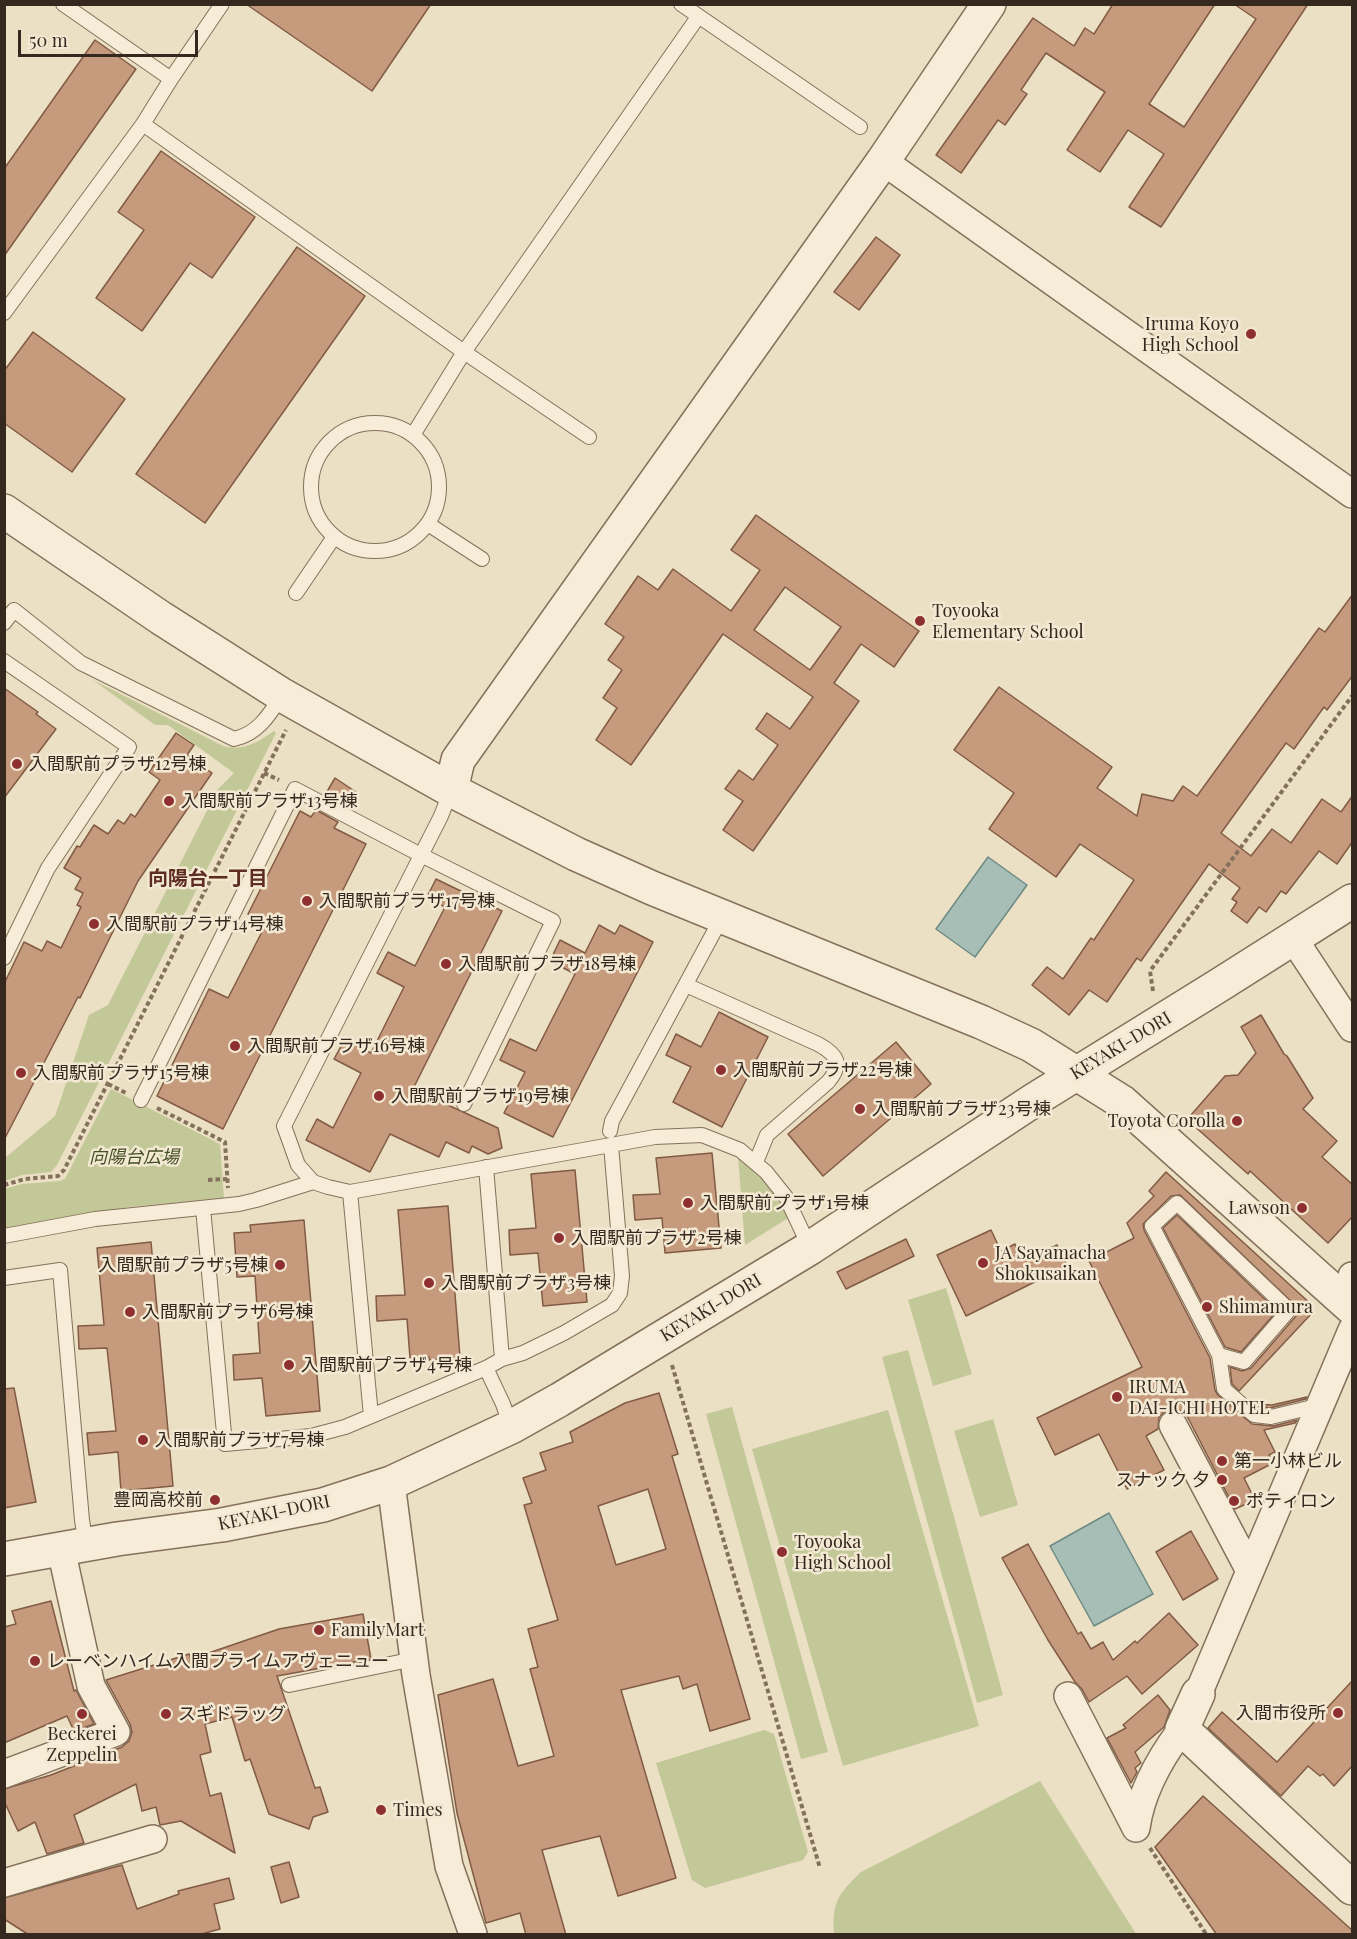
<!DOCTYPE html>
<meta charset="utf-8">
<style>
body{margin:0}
#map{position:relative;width:1357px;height:1939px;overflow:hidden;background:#ebdfc4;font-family:"Playfair Display",serif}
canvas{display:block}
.frame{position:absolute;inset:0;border:6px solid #35291f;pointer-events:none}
.scale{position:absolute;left:18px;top:30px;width:180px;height:27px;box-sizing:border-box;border:3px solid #35291f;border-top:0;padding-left:8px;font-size:18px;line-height:21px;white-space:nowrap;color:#35291f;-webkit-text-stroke:4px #f3e9d3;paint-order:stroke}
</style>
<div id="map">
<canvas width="1357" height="1939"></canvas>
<div class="frame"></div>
<div class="scale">50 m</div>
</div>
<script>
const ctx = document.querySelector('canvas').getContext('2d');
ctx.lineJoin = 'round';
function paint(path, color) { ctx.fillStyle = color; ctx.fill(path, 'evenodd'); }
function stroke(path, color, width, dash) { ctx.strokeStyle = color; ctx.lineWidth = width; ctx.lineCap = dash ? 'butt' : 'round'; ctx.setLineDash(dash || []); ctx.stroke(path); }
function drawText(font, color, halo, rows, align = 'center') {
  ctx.font = font + ' "Playfair Display","Noto Sans JP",serif'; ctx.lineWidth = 5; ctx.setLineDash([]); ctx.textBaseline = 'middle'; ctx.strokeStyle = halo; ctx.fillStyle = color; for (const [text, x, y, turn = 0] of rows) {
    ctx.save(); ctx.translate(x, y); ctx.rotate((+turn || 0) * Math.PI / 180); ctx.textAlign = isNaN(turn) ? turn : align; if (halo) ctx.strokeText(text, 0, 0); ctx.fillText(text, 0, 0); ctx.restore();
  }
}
paint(new Path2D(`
 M93 680 223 746C244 751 257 743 274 731L276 733 57 1165 51 1172 22 1175 5 1181V1158L55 1116 89 1015 108 1005 218 789 234 773 168 725H155Z
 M111 1089 220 1144 224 1198 129 1207 5 1229 4 1189 22 1184 60 1181 65 1179Z
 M738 1157 763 1177 790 1217 745 1245Z
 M946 1288 972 1374 933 1386 908 1300Z
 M908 1350 1003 1695 977 1703 882 1357Z
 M732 1407 828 1752 801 1759 706 1414Z
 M888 1410 979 1726 843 1766 752 1449Z
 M993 1419 1018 1505 980 1517 954 1431Z
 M764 1730 774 1734 808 1852 803 1860 705 1888 692 1880 656 1763Z
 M1040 1781 1136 1934H834C832 1902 838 1894 861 1872Z`), '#c3c899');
const water = new Path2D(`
 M988 857 1027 885 975 957 936 929Z
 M1109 1513 1153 1594 1094 1626 1050 1546Z`);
paint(water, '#a6beb6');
stroke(water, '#6d8b84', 1.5);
const building = new Path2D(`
 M246 4H431L372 91Z
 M1113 4H1215L1149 104 1184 127 1256 19 1234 4H1308L1161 227 1129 207 1164 154 1128 130 1100 172 1067 150 1105 92 1046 53 1021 90 1027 94 1005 125 998 120 961 173 936 155 1033 18 1074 46 1085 28 1094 34Z
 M95 40 136 69 4 256V169Z
 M161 151 255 217 212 278 190 263 142 331 96 298 144 230 118 212Z
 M876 237 900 255 859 310 834 292Z
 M297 247 365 296 205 523 136 474Z
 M33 332 125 399 72 472 4 423V371Z
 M756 515 919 631 894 667 861 644 834 683 859 701 753 851 723 830 743 801 725 789 739 770 753 780 778 745 756 729 767 713 790 729 813 697 723 634 631 765 596 740 617 708 603 698 622 670 608 660 624 637 605 624 638 576 658 590 673 569 731 611 760 570 731 550ZM785 587 841 627 810 670 754 630Z
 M1353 594V675L1327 710 1324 707 1294 749 1286 743 1221 833 1251 856 1272 829 1291 843 1322 799 1341 812 1353 795V841L1337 864 1319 851 1286 894 1281 891 1266 912 1259 907 1247 923 1231 911 1237 902 1232 899 1240 888 1209 864 1141 961 1137 958 1107 1002 1089 990 1069 1015 1032 985 1047 967 1063 979 1091 938 1094 940 1134 880 1080 844 1056 877 989 829 1014 793 954 750 999 687 1112 767 1097 788 1137 816 1142 794 1173 801 1183 786 1197 796 1319 628 1325 632Z
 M4 688 38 712 36 714 56 729 4 798Z
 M176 733 194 745 187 755 212 773 138 881 80 998 78 997 4 1140V984L24 942 42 951 47 941 61 948 81 907 77 905 83 893 75 889 81 878 64 868 77 846 80 847 94 825 108 834 118 820 124 824 131 814 135 817 160 780 149 772Z
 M335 778 356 792 347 806 325 795Z
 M316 810 338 822 334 828 366 844 223 1129 157 1096 209 989 228 998 266 924 248 914 300 811 311 817Z
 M436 879 502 911 413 1089 498 1128 502 1148 488 1154 472 1146 469 1153 446 1142 439 1157 390 1134 370 1172 306 1140 317 1119 333 1128 361 1073 334 1059 345 1039 371 1053 404 987 377 973 388 952 415 966 445 907 427 897Z
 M599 925 615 934 620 925 653 942 553 1137 504 1113 525 1072 500 1060 510 1039 536 1051 575 974 550 961 560 940 585 953Z
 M719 1012 768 1037 722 1127 673 1102 691 1067 666 1055 676 1034 701 1047Z
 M1261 1015 1284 1054 1287 1056 1313 1098 1303 1109 1337 1141 1322 1157 1353 1185V1216L1328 1243 1250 1171 1248 1174 1192 1124 1191 1115 1225 1076 1238 1075 1256 1053 1241 1027Z
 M896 1042 931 1084 823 1176 788 1134Z
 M712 1153 721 1248 665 1253 662 1218 635 1220 633 1195 660 1194 656 1158Z
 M575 1170 587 1302 543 1306 538 1253 510 1255 509 1230 536 1228 531 1174Z
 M1166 1172 1312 1305 1313 1312 1239 1391 1232 1384 1230 1367 1242 1371 1251 1368 1296 1316 1297 1307 1180 1195 1171 1196 1143 1224 1144 1230 1210 1358 1215 1390 1218 1395 1252 1424 1273 1426 1297 1420 1295 1423 1264 1430 1275 1452 1269 1455 1273 1463 1244 1478 1255 1500 1235 1509 1186 1414 1181 1411 1173 1409 1165 1411 1159 1417 1158 1429 1146 1436 1164 1470 1127 1489 1099 1434 1055 1455 1037 1418 1142 1367 1089 1261 1134 1238 1127 1223 1154 1196 1149 1191Z
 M448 1206 460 1357 429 1360V1357L410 1358 407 1319 377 1321 376 1296 405 1295 398 1210Z
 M1177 1215 1277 1311 1241 1352 1225 1347 1163 1228Z
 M304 1220 320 1411 266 1416 262 1378 234 1380 233 1355 260 1353 255 1276 237 1277 234 1233 251 1232 250 1225Z
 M991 1230 1001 1251 1015 1244 1017 1249 1024 1245 1030 1258 1057 1245 1067 1266 966 1316 937 1255Z
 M906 1239 914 1256 846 1289 837 1272Z
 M151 1242 173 1486 121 1491 118 1452 89 1455 87 1433 116 1431 107 1348 79 1349 78 1326 104 1325 97 1248Z
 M14 1388 36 1502 4 1508V1389Z
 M659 1393 678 1454 672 1456 750 1719 710 1731 697 1684 683 1689 679 1676 621 1690 676 1878 618 1896 600 1836 542 1850 566 1935H526L520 1913 486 1923 457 1813 438 1695 493 1679 518 1766 554 1756 530 1669 538 1667 528 1629 558 1620 524 1505 532 1503 523 1478 546 1470 540 1453 573 1442 570 1432 625 1403ZM648 1489 666 1549 616 1565 598 1506Z
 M1307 1397 1306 1399 1270 1408 1258 1406 1255 1404 1272 1405Z
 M1191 1531 1218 1579 1183 1600 1156 1552Z
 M1028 1544 1078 1634 1081 1632 1091 1649 1103 1642 1113 1660 1135 1641 1137 1643 1169 1613 1198 1645 1142 1694 1127 1676 1089 1702 1082 1689 1075 1682 1048 1640 1002 1558Z
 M51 1601 74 1691 76 1690 94 1724 74 1731 67 1716 4 1743V1627L16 1624 12 1611Z
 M363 1614 371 1659 277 1676 315 1788 320 1787 328 1812 313 1817 309 1829 269 1814 250 1759 245 1761 232 1717 205 1724 211 1752 200 1755 210 1796 221 1793 235 1853 181 1821 160 1825 156 1807 142 1811 136 1784 74 1815 84 1843 47 1854 35 1822 18 1831 4 1801V1789L51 1775 122 1747 129 1741 132 1732 130 1724 106 1680 189 1654 191 1659 279 1629Z
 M1353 1680V1765L1334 1786 1323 1774 1320 1776 1308 1766 1281 1796 1208 1728 1222 1712 1277 1762Z
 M1158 1695 1170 1710 1164 1727 1135 1752 1141 1763 1135 1768 1137 1772 1131 1783 1107 1738 1126 1728 1123 1725Z
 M1203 1796 1353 1931V1935H1217L1155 1847Z
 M289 1862 299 1897 281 1903 271 1867Z
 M122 1865 137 1909 179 1894 178 1891 229 1878 234 1899 214 1904 220 1929 198 1935H29L4 1919V1898Z`);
paint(building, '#c69a7d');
stroke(building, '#815b44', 1.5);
const service = new Path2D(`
 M63 4 171 79
 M681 4 860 127
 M143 124 464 352 589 437
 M4 313 143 124 171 79 222 4
 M311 487a64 64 0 1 1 128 0a64 64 0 1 1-128 0Z
 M413 435 464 352 698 17
 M428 524 482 559
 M296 593 334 537
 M4 623 14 610 81 663 234 739C258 734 270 714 282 695
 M4 661 129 747 48 868 4 958
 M686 985 818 1044C838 1055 843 1064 828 1082L767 1135 756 1162
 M141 1100 295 789 421 855 553 921 464 1104
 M610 1131 612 1121 722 917
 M486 1167 502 1359
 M313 1182 298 1165 284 1126 441 816 451 790
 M350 1192 371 1416
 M203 1208 225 1444 311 1436 345 1427 486 1368 502 1359 523 1353 564 1333 612 1305 620 1293 622 1276 611 1145
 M4 1236 95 1219 239 1204 256 1200 313 1182 328 1187 350 1192 655 1137 702 1135 740 1150 766 1172 786 1197 810 1248
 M4 1278 60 1270 82 1520 86 1545
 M1219 1355 1244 1362 1289 1310 1177 1203 1152 1226 1219 1355 1224 1389 1254 1415 1271 1417 1321 1405
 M486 1368 503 1404 511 1427
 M289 1685 414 1659`);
const minor = new Path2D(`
 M883 161 1352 494
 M1293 938 1352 1028
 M1346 1302 1352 1276
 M1173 1425 1250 1571
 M391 1483 416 1675 449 1866 473 1934
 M1198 1694 1352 1330
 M1068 1696 1136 1828
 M4 1774 116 1732 91 1686 61 1549
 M1136 1828C1141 1791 1160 1758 1182 1729
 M4 1883 153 1839`);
const tertiary = new Path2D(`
 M4 511 161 618 282 695 451 790 576 854 652 888 981 1022 1031 1045 1122 1102 1352 1308
 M451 790 458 760 883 161 989 4
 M4 1559 117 1539 222 1525 323 1505 391 1483 511 1427 559 1400 810 1248 1034 1100 1221 984 1352 901
 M1198 1694 1182 1729 1352 1888`);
stroke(service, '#84715c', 16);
stroke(minor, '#84715c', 30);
stroke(tertiary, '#84715c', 36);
stroke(new Path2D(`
 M264 773 279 780
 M1153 991 1150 971 1352 696
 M108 1084 126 1093
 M157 1108 225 1142 228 1188
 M208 1180 227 1179
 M4 1185 25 1179 58 1176 64 1170 286 730
 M672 1365 820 1868
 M1150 1848 1206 1934`), '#84715c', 4, [4.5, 3]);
stroke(service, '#f6ecd7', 14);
stroke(minor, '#f6ecd7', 27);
stroke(tertiary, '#f6ecd7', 33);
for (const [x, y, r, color] of [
 [1251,334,6,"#8e3032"],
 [920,621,6,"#8e3032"],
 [17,764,6,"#8e3032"],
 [169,801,6,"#8e3032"],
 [307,901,6,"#8e3032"],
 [94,924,6,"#8e3032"],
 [446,964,6,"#8e3032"],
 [235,1046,6,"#8e3032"],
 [721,1070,6,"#8e3032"],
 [21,1073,6,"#8e3032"],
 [379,1096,6,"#8e3032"],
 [860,1109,6,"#8e3032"],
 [1237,1121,6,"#8e3032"],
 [688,1203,6,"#8e3032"],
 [1302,1208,6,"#8e3032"],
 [559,1238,6,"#8e3032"],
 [983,1263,6,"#8e3032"],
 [280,1265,6,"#8e3032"],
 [429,1283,6,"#8e3032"],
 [1207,1307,6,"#8e3032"],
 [130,1312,6,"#8e3032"],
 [289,1365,6,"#8e3032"],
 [1117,1397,6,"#8e3032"],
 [143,1440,6,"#8e3032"],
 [1222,1461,6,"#8e3032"],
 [1222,1480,6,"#8e3032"],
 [215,1500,6,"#8e3032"],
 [1234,1501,6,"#8e3032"],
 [782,1552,6,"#8e3032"],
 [319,1630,6,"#8e3032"],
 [35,1661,6,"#8e3032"],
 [1338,1713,6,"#8e3032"],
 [82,1714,6,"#8e3032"],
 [166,1714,6,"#8e3032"],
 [381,1810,6,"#8e3032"]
]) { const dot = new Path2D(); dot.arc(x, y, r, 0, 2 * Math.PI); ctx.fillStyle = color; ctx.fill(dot); stroke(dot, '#f3e9d3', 2); }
drawText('18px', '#35291f', '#f3e9d3', [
 ["Iruma Koyo",1239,324,"right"],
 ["High School",1239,345,"right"],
 ["Toyooka",932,611],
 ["Elementary School",932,632],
 ["入間駅前プラザ12号棟",29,764],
 ["入間駅前プラザ13号棟",181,801],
 ["入間駅前プラザ17号棟",319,901],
 ["入間駅前プラザ14号棟",106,924],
 ["入間駅前プラザ18号棟",458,964],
 ["入間駅前プラザ16号棟",247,1046],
 ["入間駅前プラザ22号棟",733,1070],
 ["入間駅前プラザ15号棟",33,1073],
 ["入間駅前プラザ19号棟",391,1096],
 ["入間駅前プラザ23号棟",872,1109],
 ["Toyota Corolla",1225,1121,"right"],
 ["入間駅前プラザ1号棟",700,1203],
 ["Lawson",1290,1208,"right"],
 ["入間駅前プラザ2号棟",571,1238],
 ["JA Sayamacha",995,1253],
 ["Shokusaikan",995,1274],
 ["入間駅前プラザ5号棟",268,1265,"right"],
 ["入間駅前プラザ3号棟",441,1283],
 ["Shimamura",1219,1307],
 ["入間駅前プラザ6号棟",142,1312],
 ["入間駅前プラザ4号棟",301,1365],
 ["IRUMA",1129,1387],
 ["DAI-ICHI HOTEL",1129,1408],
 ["入間駅前プラザ7号棟",155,1440],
 ["第一小林ビル",1234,1461],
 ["スナック 夕",1210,1480,"right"],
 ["豊岡高校前",203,1500,"right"],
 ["ポティロン",1246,1501],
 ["Toyooka",794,1542],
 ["High School",794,1563],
 ["FamilyMart",331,1630],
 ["レーベンハイム入間プライムアヴェニュー",47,1661],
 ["入間市役所",1326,1713,"right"],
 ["スギドラッグ",178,1714],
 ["Beckerei",82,1734,"center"],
 ["Zeppelin",82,1755,"center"],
 ["Times",393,1810]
], 'left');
drawText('18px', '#35291f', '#f3e9d3', [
 ["KEYAKI-DORI",1121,1046,-31],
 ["KEYAKI-DORI",711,1308,-31],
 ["KEYAKI-DORI",274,1513,-12]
]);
drawText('italic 18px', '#465027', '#f3e9d3', [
 ["向陽台広場",134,1157]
]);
drawText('bold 20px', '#5e2d21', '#f3e9d3', [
 ["向陽台一丁目",208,879]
]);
</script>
